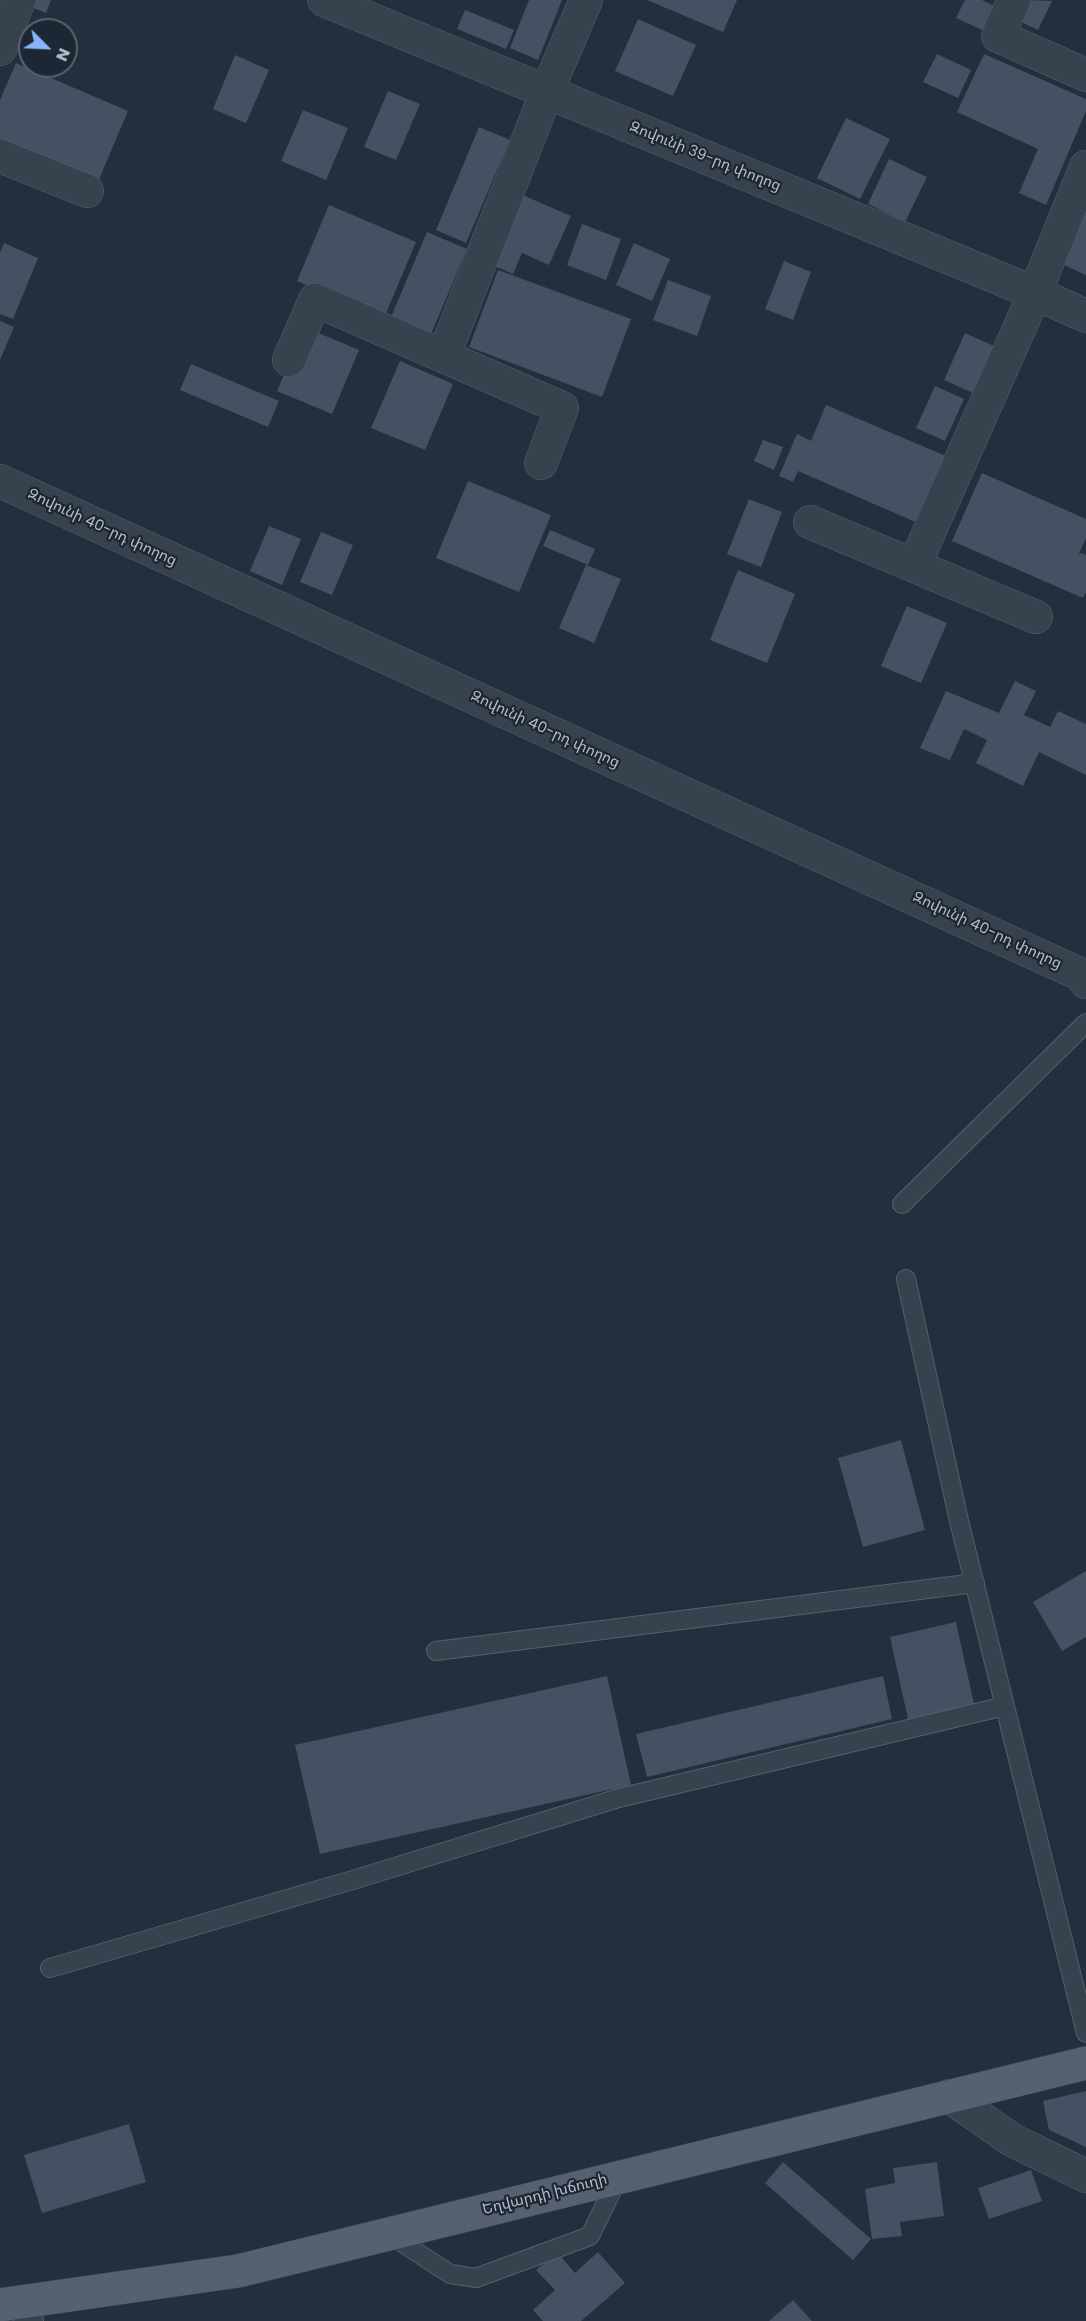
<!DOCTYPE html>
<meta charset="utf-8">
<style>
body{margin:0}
#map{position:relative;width:1086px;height:2321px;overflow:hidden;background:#242f3e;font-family:Poppins,sans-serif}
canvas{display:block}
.north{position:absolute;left:18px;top:18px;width:60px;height:60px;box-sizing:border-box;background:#1d2633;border:2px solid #59626f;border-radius:50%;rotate:114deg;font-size:16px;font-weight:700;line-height:24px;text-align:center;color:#b4bcc9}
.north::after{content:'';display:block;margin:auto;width:21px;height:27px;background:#8ab4f8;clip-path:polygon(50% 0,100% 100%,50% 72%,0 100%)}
</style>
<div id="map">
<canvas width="1086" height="2321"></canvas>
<div class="north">N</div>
</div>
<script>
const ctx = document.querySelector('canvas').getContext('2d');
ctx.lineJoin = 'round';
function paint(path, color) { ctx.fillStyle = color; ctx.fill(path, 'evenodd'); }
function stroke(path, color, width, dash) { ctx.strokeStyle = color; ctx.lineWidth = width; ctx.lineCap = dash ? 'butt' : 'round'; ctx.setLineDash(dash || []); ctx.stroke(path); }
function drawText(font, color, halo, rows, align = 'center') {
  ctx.font = font + ' Poppins,"Noto Sans Armenian",sans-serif'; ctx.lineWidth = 4.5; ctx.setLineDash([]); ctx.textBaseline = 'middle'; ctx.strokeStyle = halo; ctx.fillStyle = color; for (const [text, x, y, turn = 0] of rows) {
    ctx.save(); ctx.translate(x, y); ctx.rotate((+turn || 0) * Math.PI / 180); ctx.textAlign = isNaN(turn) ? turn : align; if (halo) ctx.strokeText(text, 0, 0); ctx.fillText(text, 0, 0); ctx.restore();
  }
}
paint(new Path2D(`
 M28 0H51L46 13 26 5Z
 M529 0H562L538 60 510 48Z
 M647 0H737L723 32Z
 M965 0H982L1000 9 989 33 956 18Z
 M1027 0 1052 1 1038 30 1017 20Z
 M465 10 514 30 506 49 457 29Z
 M638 19 696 45 673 96 615 71Z
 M937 54 971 70 958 98 923 82Z
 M984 54 1086 99V111L1046 205 1019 193 1038 149 957 112Z
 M235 55 269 70 246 123 213 109Z
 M16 63 128 111 97 184 0 143V100Z
 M388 91 420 104 396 160 364 147Z
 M303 110 348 128 326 180 281 161Z
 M846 118 890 139 860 199 817 178Z
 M479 127 510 140 466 243 436 230Z
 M889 159 927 177 905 222 868 204Z
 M520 194 571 216 549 265 522 253 513 274 490 264Z
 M329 205 416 242 384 318 297 281Z
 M1086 209V275L1062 264Z
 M582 224 621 239 606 280 567 265Z
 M427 232 467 249 431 334 391 317Z
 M4 243 38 258 13 319 0 314V253Z
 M634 243 670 259 652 301 616 285Z
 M784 261 811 272 793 320 765 309Z
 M498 270 631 319 602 397 469 347Z
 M668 280 711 296 697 336 653 320Z
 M0 321 14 327 0 360Z
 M304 327 359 350 332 414 277 391Z
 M965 333 994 346 973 393 944 380Z
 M400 361 453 384 425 450 371 428Z
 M191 364 279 401 268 427 180 390Z
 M935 386 964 399 945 441 916 428Z
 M826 405 948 457 920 524 798 471 793 482 779 476 797 434 811 441Z
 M763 440 783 447 774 470 754 461Z
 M982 473 1086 519V538L1077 558 1080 553 1086 555V592L1083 598 952 541Z
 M468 481 551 515 519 592 436 558Z
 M749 499 782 512 761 567 727 554Z
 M269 526 301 539 282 585 250 571Z
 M550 530 595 549 588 565 543 546Z
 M321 532 353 545 332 595 300 582Z
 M586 565 621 579 594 643 559 628Z
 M738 570 795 594 767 663 710 640Z
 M907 606 947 623 921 683 881 666Z
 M1015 681 1036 691 1024 715 1050 727 1058 711 1086 724V775L1039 752 1023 786 976 763 987 740 964 729 950 760 920 748 946 691 999 713Z
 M901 1440 925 1530 863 1547 838 1458Z
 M1086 1571V1637L1062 1651 1033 1602Z
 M956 1622 974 1704 908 1719 890 1637Z
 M607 1676 631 1785 320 1854 295 1745Z
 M883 1676 892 1719 647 1777 636 1734Z
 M1086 2091V2147L1049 2130 1043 2101Z
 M129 2124 146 2182 42 2213 24 2155Z
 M783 2162 871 2239 853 2260 765 2183Z
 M937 2162 944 2216 900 2222 902 2236 872 2239 865 2189 895 2183 893 2168Z
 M1031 2170 1042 2201 989 2219 978 2188Z
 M557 2252 575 2273 598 2252 625 2283 581 2321H543L533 2310 555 2290 536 2270Z
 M793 2300 812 2321H769Z`), '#455162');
const service = new Path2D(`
 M902 1204 1086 1023
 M906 1279 959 1521 1086 2033
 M436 1651 975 1583
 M50 1968 356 1879 619 1798 1005 1706
 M389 2234 450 2274 476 2278 590 2236 618 2178
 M6 2306 34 2321`);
const minor = new Path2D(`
 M324 0 1035 293 1086 316
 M1014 0 998 36 1086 75
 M0 49 19 0
 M0 156 87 191
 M444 355 547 91 586 0
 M289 360 315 300 562 408 541 463
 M0 481 1082 975 1086 982
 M810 522 1036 617
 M914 566 1035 293 1086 167
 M949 2096 1012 2140 1086 2176`);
const primary = new Path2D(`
 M0 2305 238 2271 1086 2063`);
stroke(service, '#565f6c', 20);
stroke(minor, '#565f6c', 34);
stroke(primary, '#414a57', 34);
stroke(service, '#38414e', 18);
stroke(minor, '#38414e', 33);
stroke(primary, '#56606e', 33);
drawText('15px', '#b4bcc9', '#1d2633', [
 ["Զովունի 39-րդ փողոց",705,157,22],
 ["Զովունի 40-րդ փողոց",102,528,25],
 ["Զովունի 40-րդ փողոց",545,730,25],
 ["Զովունի 40-րդ փողոց",987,931,25],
 ["Եղվարդի խճուղի",545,2195,-14]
]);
</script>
